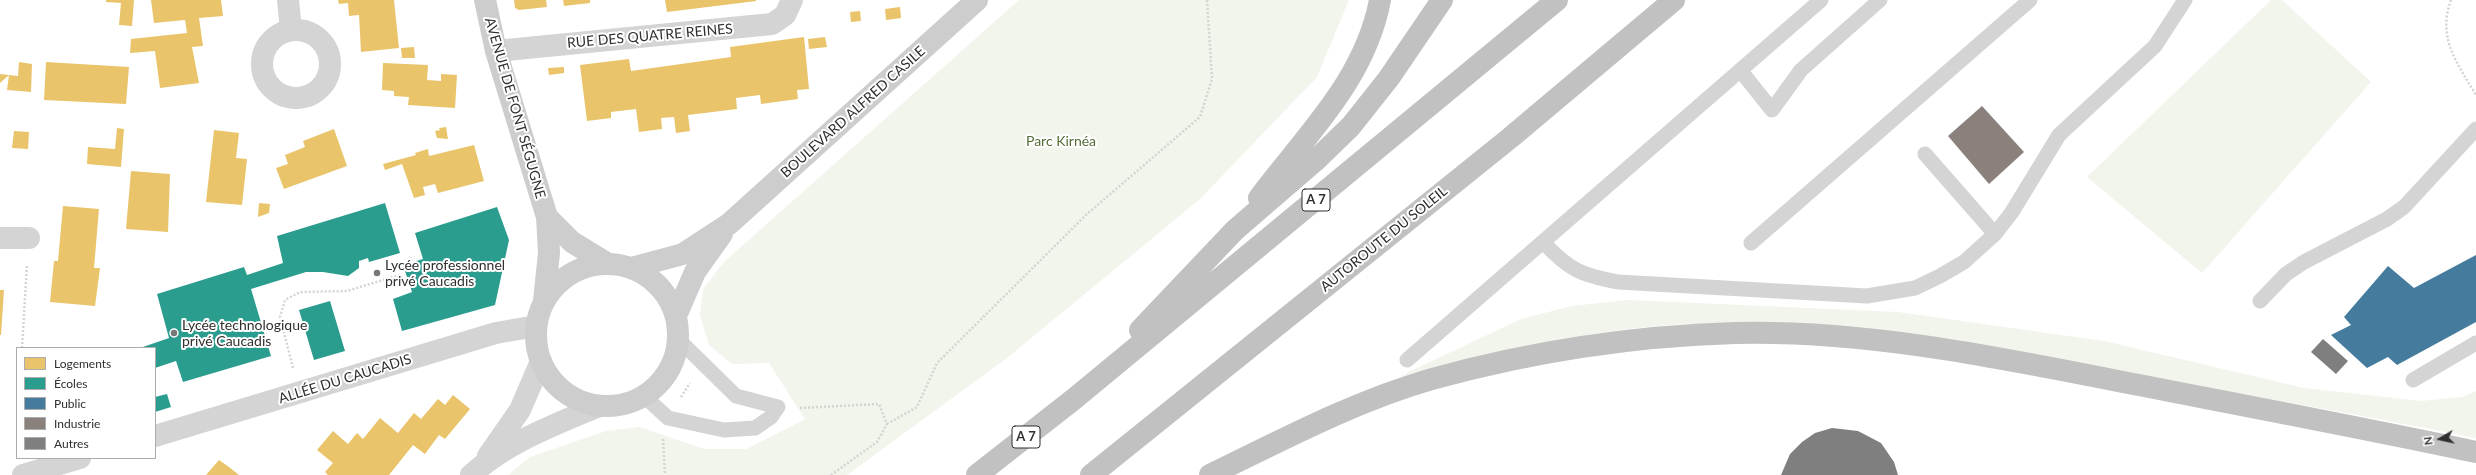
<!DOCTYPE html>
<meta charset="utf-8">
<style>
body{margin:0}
#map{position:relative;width:2476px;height:475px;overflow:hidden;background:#fff;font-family:Lato,sans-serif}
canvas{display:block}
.legend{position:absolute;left:16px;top:347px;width:140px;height:112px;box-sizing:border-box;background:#fff;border:1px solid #acacac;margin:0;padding:5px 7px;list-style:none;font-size:12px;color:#2f2f2f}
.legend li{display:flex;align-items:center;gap:8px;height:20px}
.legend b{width:20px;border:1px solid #acacac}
.north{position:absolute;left:2420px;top:419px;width:40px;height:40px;-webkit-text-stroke:3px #fff;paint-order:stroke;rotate:261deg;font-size:11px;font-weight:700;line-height:16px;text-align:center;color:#2f2f2f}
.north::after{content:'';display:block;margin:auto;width:14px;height:18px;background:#2f2f2f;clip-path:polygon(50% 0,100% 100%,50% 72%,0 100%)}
</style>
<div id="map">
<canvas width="2476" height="475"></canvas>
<ul class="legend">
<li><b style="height:11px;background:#e9c46a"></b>Logements</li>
<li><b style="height:11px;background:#2a9d8f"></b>Écoles</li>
<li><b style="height:11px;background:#457b9d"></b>Public</li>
<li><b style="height:11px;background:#8a817c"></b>Industrie</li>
<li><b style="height:11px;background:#7f7f7f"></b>Autres</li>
</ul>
<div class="north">N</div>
</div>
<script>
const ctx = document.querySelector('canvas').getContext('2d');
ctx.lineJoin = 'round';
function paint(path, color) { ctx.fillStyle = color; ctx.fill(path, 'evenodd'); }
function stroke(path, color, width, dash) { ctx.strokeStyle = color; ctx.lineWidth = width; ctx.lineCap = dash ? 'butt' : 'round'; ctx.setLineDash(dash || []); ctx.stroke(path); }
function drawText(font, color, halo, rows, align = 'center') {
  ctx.font = font + ' Lato,sans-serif'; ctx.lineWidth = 4; ctx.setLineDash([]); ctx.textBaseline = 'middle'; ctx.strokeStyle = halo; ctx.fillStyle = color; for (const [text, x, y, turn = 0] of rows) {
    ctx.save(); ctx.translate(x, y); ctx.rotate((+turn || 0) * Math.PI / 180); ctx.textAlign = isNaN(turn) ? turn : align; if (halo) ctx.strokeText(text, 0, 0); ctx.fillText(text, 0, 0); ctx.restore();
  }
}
paint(new Path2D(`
 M1019 0H1349L1317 77 1200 199 1007 358 847 475H508L530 457 606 431 640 427 704 449H747L805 419 769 363 732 364 709 345 700 315 703 289 724 262Z
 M2271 0H2282L2371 82 2202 273 2087 177Z
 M1628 300 1898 312 2104 341 2304 388 2421 401 2462 397 2476 391V438C2358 414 2238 394 2119 372 1978 347 1834 319 1689 324 1591 328 1493 353 1398 377L1521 319 1572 306Z`), '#f1f5ec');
paint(new Path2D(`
 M106 0H134L132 26 119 25 121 3 106 2Z
 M151 0H221L223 16 199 18 203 46 192 47 199 83 160 88 155 51 130 53 131 39 187 33 185 20 154 23Z
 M338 0H394L399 48 361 52 359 15 349 16 348 3 339 4Z
 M514 0H546L547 7 519 10 515 8Z
 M563 0H590V3L564 6Z
 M665 0H756V1L667 12Z
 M900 7 901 18 886 20 885 9Z
 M860 11 861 21 851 22 850 12Z
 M804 37 809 89 797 90 798 99 761 104 760 95 736 98 737 109 688 115 690 131 676 133 674 117 661 118 662 129 639 132 636 109 611 112V118L587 121 580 65 629 59 631 71 731 57 730 47Z
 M825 37 827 47 809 49 808 39Z
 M414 47 415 58H402L401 48Z
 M19 62 32 64 31 92 7 90 9 75 0 83V74L18 76Z
 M46 62 129 67 126 104 44 100Z
 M383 63 428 65 427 80 441 81V74L457 75 455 108 408 105 409 97 394 96V91L382 90Z
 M564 67V73L549 75 548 68Z
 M446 127 448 139 437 138 435 131 440 130 439 128Z
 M117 128 124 129 121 167 87 164 88 147 115 149Z
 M334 129 347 166 284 189 276 168 288 164 285 155 305 147 303 141Z
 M214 130 239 133 236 158 247 159 242 205 206 202Z
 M14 131 29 132 28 149 12 148Z
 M474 145 484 181 438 193 435 184 423 187 425 195 414 198 402 164 385 170 383 164 416 155 415 153 428 149 429 156Z
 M131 171 170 174 168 232 126 229Z
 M259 203 270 204 269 213 258 217Z
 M63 206 99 209 94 268H100L95 306 50 302 54 261H58Z
 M0 290H4L1 335H0Z
 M453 395 470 409 445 439 439 435 425 454 413 445 389 475H328L325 472 333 463 317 450 333 431 348 444 357 433 363 439 380 418 398 433 414 413 421 419 438 399 445 405Z
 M219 460 229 467 239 475H206Z`), '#e9c46a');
paint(new Path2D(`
 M385 203 400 253 369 262 368 258 359 261V268L348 276 323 272H306L251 289 271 356 183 382 176 361 155 368V348H140L169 338 157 294 244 267 247 275 283 263 277 236Z
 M497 207 509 240 495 305 402 331 393 299 412 292 403 265 423 259 415 233Z
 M330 301 345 351 314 360 299 310Z
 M167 394 171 407 155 412V397Z`), '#2a9d8f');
paint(new Path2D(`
 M2476 255V322L2397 365 2388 357 2367 368 2331 335 2351 325 2344 317 2388 266 2414 288Z`), '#457b9d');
paint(new Path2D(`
 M1982 106 2024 152 1989 184 1948 136Z`), '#8a817c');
paint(new Path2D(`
 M2323 339 2348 361 2336 374 2311 352Z
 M1832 428 1858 431 1881 443 1894 462 1898 475H1781L1790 454 1802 442 1815 433Z`), '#7f7f7f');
stroke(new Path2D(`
 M2451 0C2437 38 2457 63 2476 95
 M22 348 27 265
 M293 368 280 317 285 300 300 292 347 291 396 276
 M681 397 690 383
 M800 408 879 404 887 424 877 442 831 475
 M887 424 917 407 937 363 1087 214 1200 117 1212 79 1207 0
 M663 439 665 475`), '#d4d4d4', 2.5, [2, 2]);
stroke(new Path2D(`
 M1740 70 1772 110 1801 70 1880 0
 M1925 154 1995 234
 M1543 242C1569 270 1581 275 1618 282L1867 296 1915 288 1940 276 1964 262 1995 234 2012 212 2059 135 2155 46 2185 0
 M1751 243 2030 0
 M2260 301 2286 274 2304 262 2387 219 2404 207 2476 129
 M1407 360 1821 0
 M2413 380 2476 343
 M644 396 668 418 724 430 755 428 771 417 778 407 736 396 678 339`), '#d4d4d4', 15);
stroke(new Path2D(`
 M288 0 291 30
 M262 64a34 34 0 1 1 68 0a34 34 0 1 1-68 0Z
 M496 51 772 24 785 15 792 0
 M0 238H29
 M155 436 496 333 536 326
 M488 456 520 410 541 361
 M23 475 80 458
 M471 475C508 442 554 425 599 406`), '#d4d4d4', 22);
stroke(new Path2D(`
 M485 0 496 51 547 217 549 253 544 301
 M547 217 572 242 608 264
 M536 335a71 71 0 1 1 142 0a71 71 0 1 1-142 0Z
 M631 268 683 254 729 224 977 0
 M676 316 695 272 722 234`), '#cdcdcd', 22);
stroke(new Path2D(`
 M1259 198C1306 135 1365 80 1380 0
 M1140 330 1235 230 1315 161 1351 126 1389 78 1442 0
 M977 475 1074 399 1557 0
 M1091 475 1510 138 1674 0
 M1210 475C1282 440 1355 401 1432 379 1530 352 1633 336 1735 333 1865 330 1996 357 2123 382 2241 405 2359 427 2476 452`), '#c1c1c1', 22);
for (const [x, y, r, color] of [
 [377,273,4,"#787878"],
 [174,333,4,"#787878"]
]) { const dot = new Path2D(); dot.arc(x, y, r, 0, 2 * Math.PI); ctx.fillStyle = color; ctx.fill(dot); stroke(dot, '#fff', 1.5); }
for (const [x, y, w] of [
 [1316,200,28],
 [1026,437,28]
]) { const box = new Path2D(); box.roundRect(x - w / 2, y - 11, w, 22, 3); ctx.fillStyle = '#fff'; ctx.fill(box); stroke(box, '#2f2f2f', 1); }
drawText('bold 13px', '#2f2f2f', null, [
 ["A 7",1316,200],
 ["A 7",1026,437]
]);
drawText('14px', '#2f2f2f', '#fff', [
 ["RUE DES QUATRE REINES",650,36,-5],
 ["AVENUE DE FONT SÉGUGNE",515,108,74],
 ["BOULEVARD ALFRED CASILE",853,112,-42],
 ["AUTOROUTE DU SOLEIL",1384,239,-39],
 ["ALLÉE DU CAUCADIS",345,379,-17]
]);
drawText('14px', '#546d3a', '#fff', [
 ["Parc Kirnéa",1061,141]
]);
drawText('14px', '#2f2f2f', '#fff', [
 ["Lycée professionnel",385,265],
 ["privé Caucadis",385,281],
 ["Lycée technologique",182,325],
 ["privé Caucadis",182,341]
], 'left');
</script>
